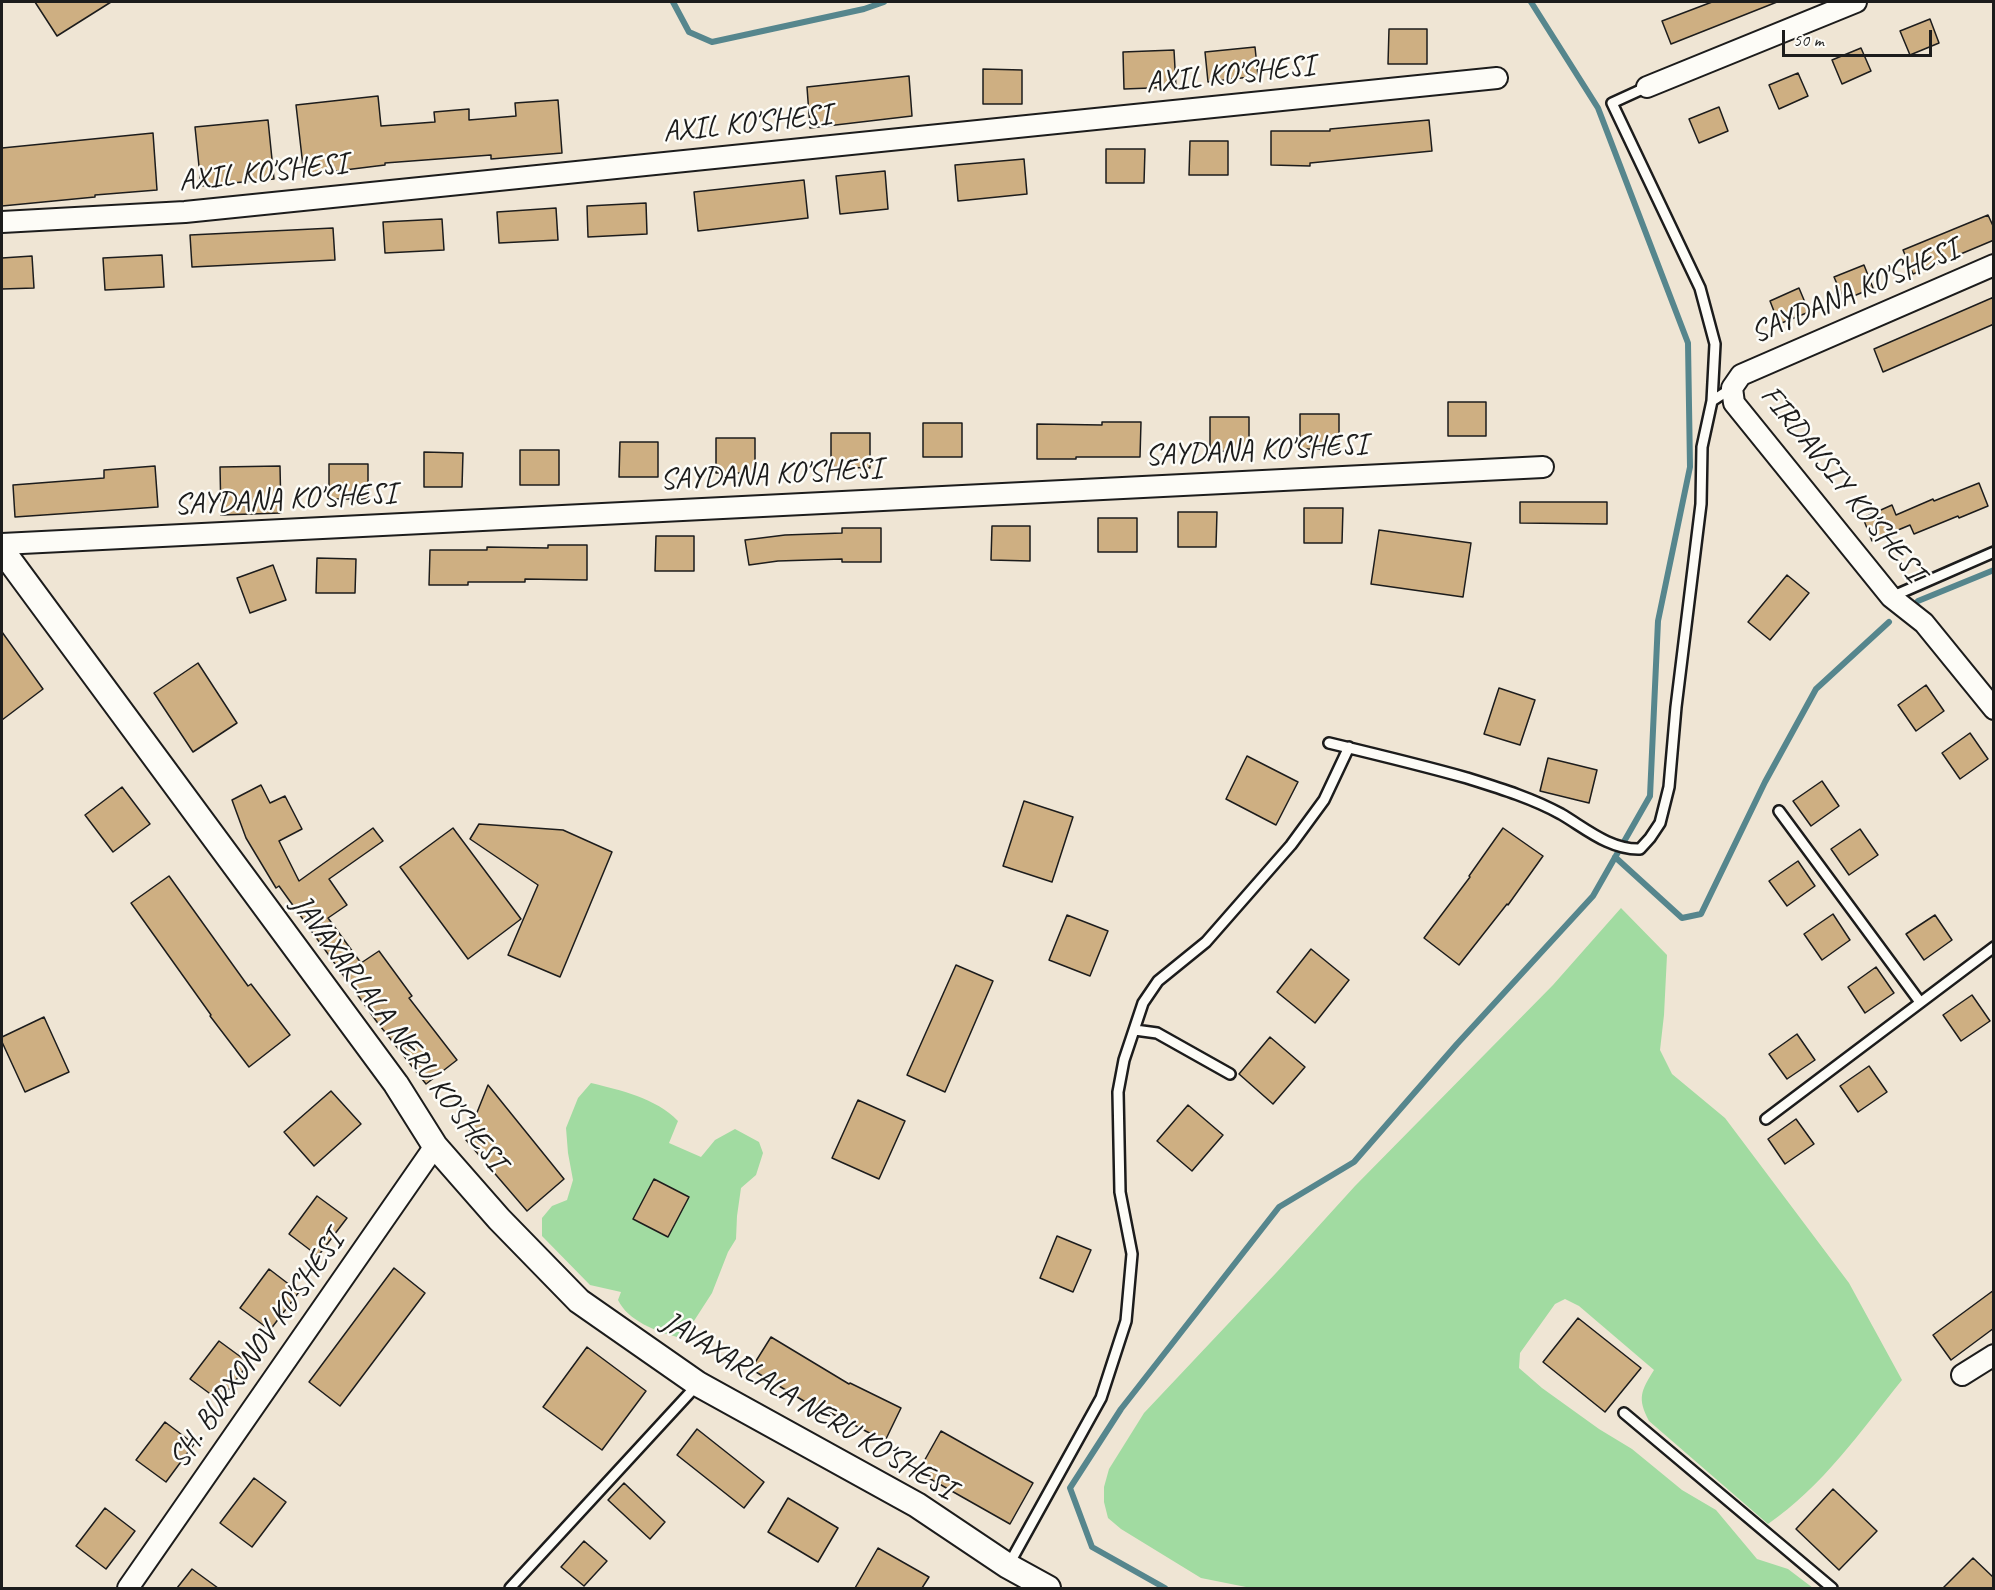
<!DOCTYPE html>
<style>
body{margin:0}
#map{position:relative;width:1995px;height:1590px;overflow:hidden;background:#efe5d4;font-family:Caveat,sans-serif}
canvas{display:block}
.frame{position:absolute;inset:0;border:3px solid #1c1c1c;pointer-events:none}
.scale{position:absolute;left:1782px;top:30px;width:150px;height:27px;box-sizing:border-box;border:3px solid #1c1c1c;border-top:0;padding-left:8px;font-size:18px;line-height:21px;white-space:nowrap;color:#1c1c1c;-webkit-text-stroke:4px #fdfcf7;paint-order:stroke}
</style>
<div id="map">
<canvas width="1995" height="1590"></canvas>
<div class="frame"></div>
<div class="scale">50 m</div>
</div>
<script>
const ctx = document.querySelector('canvas').getContext('2d');
ctx.lineJoin = 'round';
function paint(path, color) { ctx.fillStyle = color; ctx.fill(path, 'evenodd'); }
function stroke(path, color, width, dash) { ctx.strokeStyle = color; ctx.lineWidth = width; ctx.lineCap = dash ? 'butt' : 'round'; ctx.setLineDash(dash || []); ctx.stroke(path); }
function drawText(font, color, halo, rows, align = 'center') {
  ctx.font = font + ' Caveat,sans-serif'; ctx.lineWidth = 5; ctx.setLineDash([]); ctx.textBaseline = 'middle'; ctx.strokeStyle = halo; ctx.fillStyle = color; for (const [text, x, y, turn = 0] of rows) {
    ctx.save(); ctx.translate(x, y); ctx.rotate((+turn || 0) * Math.PI / 180); ctx.textAlign = isNaN(turn) ? turn : align; if (halo) ctx.strokeText(text, 0, 0); ctx.fillText(text, 0, 0); ctx.restore();
  }
}
paint(new Path2D(`
 M1621 908 1667 955 1664 1015 1660 1050 1672 1074 1725 1118 1849 1283 1902 1380C1861 1431 1822 1487 1768 1524L1649 1421C1637 1398 1641 1391 1654 1370L1579 1306 1565 1299 1555 1304 1520 1353 1519 1368 1542 1388 1599 1429 1632 1449 1682 1490 1716 1510 1757 1559 1788 1569 1813 1588H1251L1201 1578 1121 1529 1108 1518 1104 1502V1487L1109 1469 1144 1413 1276 1273 1355 1186 1553 985Z
 M591 1083C620 1090 656 1098 678 1121L669 1143 701 1157 715 1140 735 1129 759 1142 763 1153 756 1175 741 1188 737 1216 736 1239 728 1252 712 1293 692 1324 677 1337C656 1331 628 1321 618 1300L621 1292 590 1285 542 1236V1218L552 1206 567 1200 573 1180 568 1153 566 1128 578 1098Z`), '#a1dba1');
stroke(new Path2D(`
 M673 2 689 32 712 42 864 9 884 2
 M1918 601 1994 570
 M1615 857 1682 918 1701 914 1765 782 1816 689 1889 622
 M1165 1588 1092 1547 1070 1488 1121 1409 1279 1207 1354 1162 1457 1044 1593 896 1650 796 1658 621 1690 467 1688 343 1598 108 1531 2`), '#56868d', 6);
const building = new Path2D(`
 M35 2H111L57 36Z
 M1712 2H1777L1671 44 1662 21Z
 M1930 19 1939 43 1910 55 1900 31Z
 M1389 29H1427V64H1388Z
 M1255 47 1258 76 1208 82 1205 52Z
 M1861 48 1871 71 1842 84 1832 60Z
 M1174 50 1176 87 1124 89 1123 52Z
 M983 69 1022 70V104H983Z
 M1798 73 1808 96 1779 109 1769 85Z
 M909 76 912 116 810 128 807 87Z
 M378 96 381 126 435 122 434 112 469 109V120L516 116 515 103 558 100 562 153 491 159V155L385 163V165L304 175 296 105Z
 M1719 107 1728 131 1699 143 1689 119Z
 M268 120 274 179 201 186 195 127Z
 M1429 120 1432 151 1310 163V166L1271 165V131H1330V129Z
 M153 133 157 190 95 195V197L2 206V148Z
 M1190 141H1228V175H1189Z
 M1106 149H1145L1144 183H1106Z
 M1024 159 1027 194 958 201 955 165Z
 M885 171 888 209 840 214 836 176Z
 M804 180 808 218 698 231 694 192Z
 M646 203 647 234 588 237 587 206Z
 M556 208 558 240 499 243 497 212Z
 M1988 215 1994 228V240L1913 274 1903 250Z
 M442 219 444 250 385 253 383 222Z
 M333 228 335 260 192 267 190 235Z
 M162 255 164 287 105 290 103 258Z
 M32 256 34 288 2 289V258Z
 M1864 265 1873 288 1844 300 1834 277Z
 M1799 288 1809 312 1779 324 1770 301Z
 M1994 297V324L1883 372 1874 349Z
 M1448 402H1486V436H1448Z
 M1300 414H1339V449H1300Z
 M1210 417H1249V452L1210 451Z
 M1102 422H1141L1140 457H1076V459H1037V424L1102 425Z
 M923 423H962V457H923Z
 M831 433H870V468L831 467Z
 M716 438H755V473H716Z
 M620 442H658V477H619Z
 M520 450H559V485H520Z
 M424 452 463 453 462 487H424Z
 M329 464H368V499H329Z
 M155 466 158 507 15 517 13 485 104 478V470Z
 M280 466 281 513 221 515 220 467Z
 M1979 483 1988 506 1959 518 1958 516 1914 534 1910 525 1872 541 1863 518 1892 505 1896 515 1933 499 1934 501Z
 M1520 502H1607V524L1520 523Z
 M1304 508H1343L1342 543H1304Z
 M1178 512H1217L1216 547H1178Z
 M1098 518H1137V552H1098Z
 M992 526H1030V561L991 560Z
 M842 528H881V562H842V559L778 561 749 565 745 540 785 535 842 533Z
 M1379 530 1471 543 1463 597 1371 584Z
 M656 536H694V571H655Z
 M548 545H587V580L525 579V582H468V585H429L430 550H487V547L548 548Z
 M317 558 356 559 355 593H316Z
 M273 565 286 600 250 613 237 578Z
 M1787 575 1809 593 1770 640 1748 622Z
 M2 632 43 689 2 720Z
 M198 663 237 723 193 752 154 693Z
 M1926 685 1944 711 1916 731 1898 705Z
 M1499 688 1535 700 1520 745 1484 734Z
 M1970 733 1988 759 1960 779 1942 753Z
 M1247 756 1298 782 1276 825 1226 799Z
 M1548 758 1597 770 1589 803 1540 791Z
 M1822 781 1839 806 1811 826 1793 801Z
 M261 785 270 803 285 796 302 829 279 841 299 881 373 828 383 841 329 879 347 905 328 918 361 963 379 951 412 996 409 998 457 1060 426 1084 377 1022 279 886 276 888 246 838 232 800Z
 M122 787 150 824 113 852 85 815Z
 M1024 801 1073 817 1052 882 1003 866Z
 M479 824 563 830 612 852 560 977 508 955 538 885 470 839Z
 M453 828 521 919 468 959 400 867Z
 M1503 828 1543 856 1508 905 1507 904 1459 965 1424 938 1470 877 1469 876Z
 M1860 829 1878 855 1849 875 1831 849Z
 M1798 861 1815 886 1787 906 1769 881Z
 M169 876 248 986 251 984 290 1035 249 1067 210 1016 211 1015 131 903Z
 M1833 914 1850 940 1822 960 1804 934Z
 M1067 915 1108 931 1090 976 1049 960Z
 M1935 915 1952 940 1924 960 1906 934Z
 M1311 949 1349 980 1315 1023 1277 992Z
 M956 965 993 981 945 1092 907 1075Z
 M1876 967 1894 993 1865 1013 1848 987Z
 M1972 995 1990 1021 1961 1041 1943 1015Z
 M44 1017 69 1072 25 1092 2 1042V1037Z
 M1797 1034 1815 1060 1787 1079 1769 1054Z
 M1270 1037 1305 1067 1273 1104 1239 1074Z
 M1869 1066 1887 1092 1858 1112 1840 1086Z
 M488 1085 564 1179 527 1211 466 1140Z
 M331 1091 361 1124 314 1166 284 1132Z
 M858 1100 905 1121 879 1179 832 1158Z
 M1188 1105 1223 1135 1192 1171 1157 1141Z
 M1796 1119 1814 1144 1785 1164 1768 1139Z
 M654 1179 689 1197 668 1237 633 1219Z
 M317 1196 347 1218 318 1256 289 1234Z
 M1057 1236 1091 1250 1073 1292 1040 1278Z
 M394 1268 425 1293 340 1406 309 1382Z
 M269 1269 299 1292 270 1330 240 1308Z
 M1994 1290V1328L1951 1360 1933 1335Z
 M1578 1318 1641 1368 1605 1412 1543 1362Z
 M771 1337 849 1384 850 1383 901 1408 885 1441 823 1409H817L751 1369Z
 M219 1341 249 1363 220 1401 190 1379Z
 M587 1347 646 1391 602 1450 543 1407Z
 M165 1422 194 1444 166 1482 136 1460Z
 M697 1429 764 1482 744 1508 677 1455Z
 M941 1431 1033 1483 1010 1524 918 1472Z
 M254 1478 286 1502 252 1547 220 1523Z
 M624 1483 665 1522 650 1539 608 1500Z
 M1833 1489 1877 1531 1839 1570 1796 1529Z
 M788 1498 838 1528 818 1562 768 1532Z
 M105 1508 135 1531 106 1569 76 1546Z
 M584 1541 607 1561 584 1586 561 1567Z
 M878 1548 929 1577 922 1588H855Z
 M1973 1558 1994 1578V1588H1943Z
 M192 1569 218 1588H177Z`);
paint(building, '#ceaf82');
stroke(building, '#1c1c1c', 1.5);
const service = new Path2D(`
 M1647 87 1612 103 1700 288 1715 344 1712 401
 M1891 597 1994 552
 M1329 743C1375 754 1421 765 1467 778 1499 788 1532 798 1561 814 1585 828 1610 850 1640 849L1650 838 1660 823 1669 787 1676 707 1701 504 1702 447 1712 401 1732 388
 M1779 811 1920 1002
 M1135 1030 1157 1033 1230 1074
 M1766 1119 1994 947
 M1624 1413 1832 1588
 M1008 1566 1101 1398 1126 1321 1132 1254 1120 1192 1118 1092 1124 1060 1143 1003 1158 981 1206 942 1291 845 1324 800 1349 747
 M510 1588 698 1384`);
const minor = new Path2D(`
 M1647 87 1856 2
 M2 222 185 212 1497 78
 M1994 265 1741 375 1732 388 1734 403 1891 597 1924 623 1994 709
 M2 544 1543 467
 M1962 1375 1994 1355
 M128 1588 435 1146`);
const tertiary = new Path2D(`
 M2 550 396 1084 435 1146 499 1219 579 1301 698 1384 917 1505 1008 1566 1048 1588`);
stroke(service, '#1c1c1c', 14);
stroke(minor, '#1c1c1c', 24);
stroke(tertiary, '#1c1c1c', 28);
stroke(service, '#fdfcf7', 9);
stroke(minor, '#fdfcf7', 20);
stroke(tertiary, '#fdfcf7', 24);
drawText('30px', '#1c1c1c', '#fdfcf7', [
 ["AXIL KO'SHESI",1230,75,-6],
 ["AXIL KO'SHESI",747,124,-6],
 ["AXIL KO'SHESI",263,173,-6],
 ["SAYDANA KO'SHESI",1855,292,-23],
 ["SAYDANA KO'SHESI",1256,451,-3],
 ["SAYDANA KO'SHESI",771,475,-3],
 ["FIRDAVSIY KO'SHESI",1842,484,51],
 ["SAYDANA KO'SHESI",285,500,-3],
 ["JAVAXARLALA NERU KO'SHESI",398,1033,53],
 ["SH. BURXONOV KO'SHESI",257,1350,-55],
 ["JAVAXARLALA NERU KO'SHESI",808,1406,31]
]);
</script>
